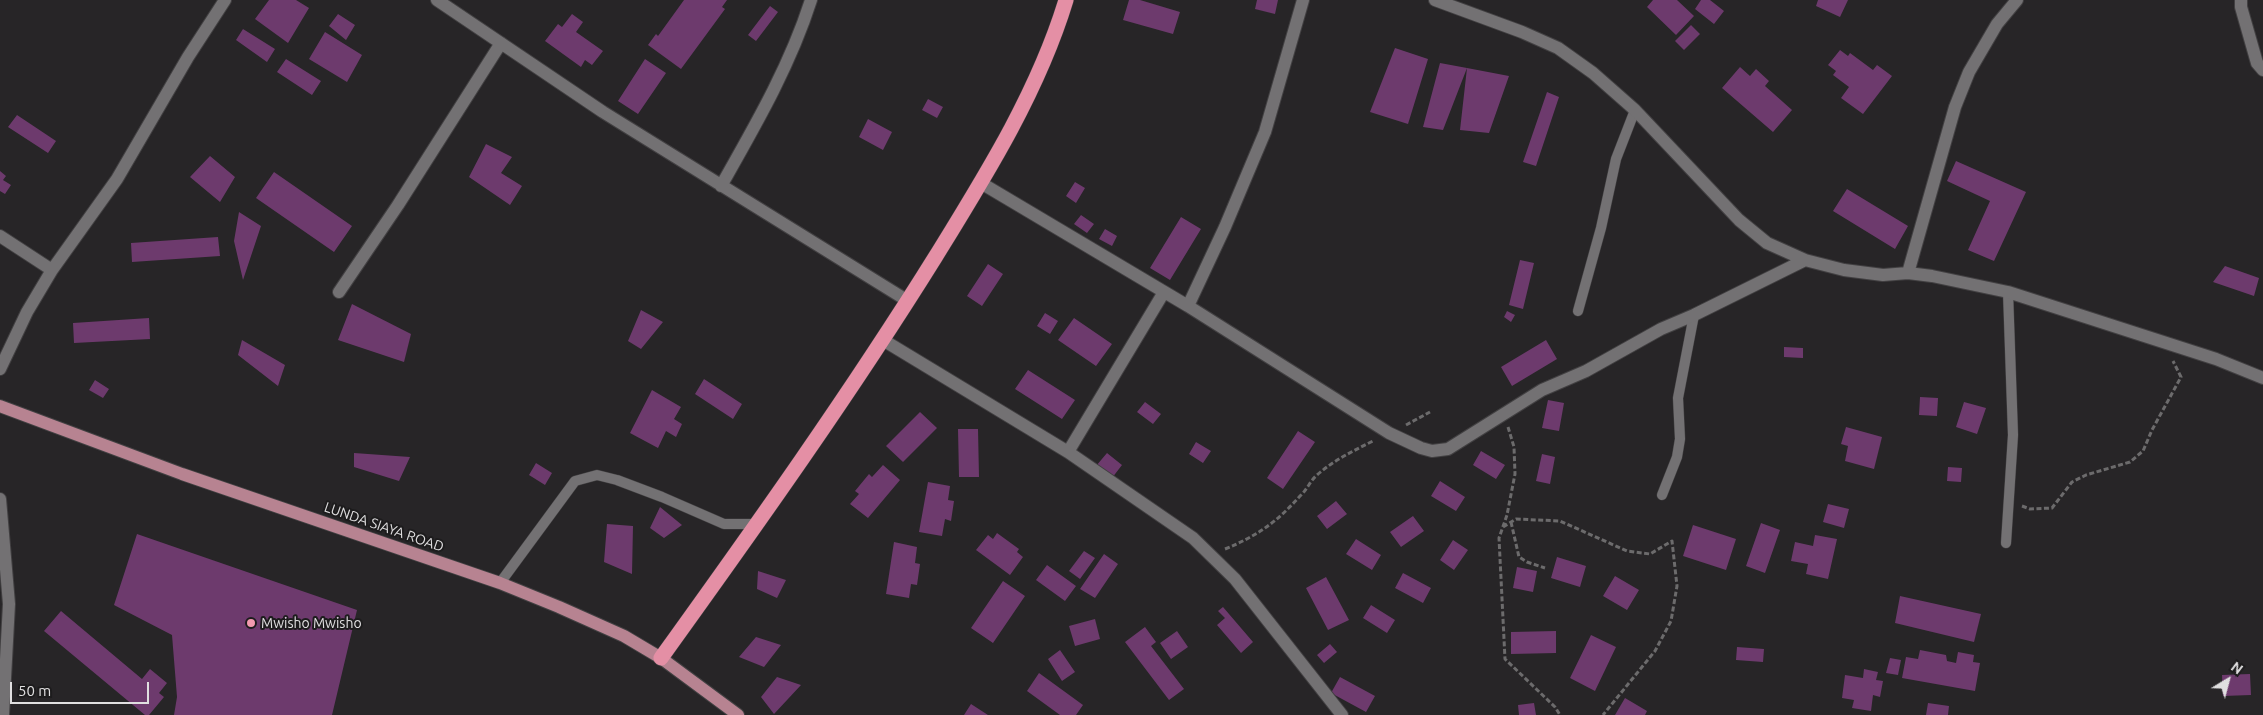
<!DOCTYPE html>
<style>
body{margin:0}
#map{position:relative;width:2263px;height:715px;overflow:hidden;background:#272527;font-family:Ubuntu,sans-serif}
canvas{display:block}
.north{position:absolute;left:2203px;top:655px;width:50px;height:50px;-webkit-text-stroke:4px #1d1c1d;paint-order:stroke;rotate:37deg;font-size:14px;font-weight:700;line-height:20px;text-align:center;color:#e0dfe0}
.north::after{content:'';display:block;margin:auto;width:18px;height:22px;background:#e0dfe0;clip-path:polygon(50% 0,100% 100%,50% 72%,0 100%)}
.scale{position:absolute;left:10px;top:682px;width:139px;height:22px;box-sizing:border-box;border:2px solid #e0dfe0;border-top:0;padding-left:6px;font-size:15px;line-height:18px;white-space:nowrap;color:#e0dfe0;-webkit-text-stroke:4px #1d1c1d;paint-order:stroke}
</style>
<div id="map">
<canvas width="2263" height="715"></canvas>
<div class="north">N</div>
<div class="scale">50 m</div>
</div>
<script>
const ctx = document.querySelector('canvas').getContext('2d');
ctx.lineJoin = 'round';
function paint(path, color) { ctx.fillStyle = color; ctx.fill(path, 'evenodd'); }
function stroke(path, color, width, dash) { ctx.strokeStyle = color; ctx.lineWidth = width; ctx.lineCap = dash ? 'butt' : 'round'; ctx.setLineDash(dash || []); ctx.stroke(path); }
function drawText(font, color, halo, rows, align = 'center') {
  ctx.font = font + ' Ubuntu,sans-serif'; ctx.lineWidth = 4; ctx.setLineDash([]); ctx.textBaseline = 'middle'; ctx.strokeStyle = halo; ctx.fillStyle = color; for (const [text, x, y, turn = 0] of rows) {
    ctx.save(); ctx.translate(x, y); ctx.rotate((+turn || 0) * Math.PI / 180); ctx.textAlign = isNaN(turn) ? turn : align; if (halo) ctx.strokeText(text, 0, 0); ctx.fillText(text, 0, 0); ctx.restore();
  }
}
paint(new Path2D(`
 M269 0H296L309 8 288 43 255 19Z
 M684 0H727L722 7 725 9 681 69 648 45 656 34 658 36Z
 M1129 0H1140L1180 12 1173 34 1123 20Z
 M1257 0H1278L1275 14 1255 9Z
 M1653 0H1677L1694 16 1676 35 1647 7Z
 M1701 0H1710L1724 11 1714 24 1695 9Z
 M1818 0H1848L1840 17 1816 6Z
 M770 6 778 12 756 41 748 35Z
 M338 14 355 25 346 40 329 26Z
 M572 14 583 22 576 32 603 51 592 65 585 60 581 67 545 41 558 24 562 27Z
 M1691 25 1700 34 1684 50 1675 41Z
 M243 29 275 49 267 62 236 40Z
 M325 32 362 55 347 82 309 59Z
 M1395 48 1428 59 1408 124 1370 112Z
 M1840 50 1848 56 1850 53 1873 70 1877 65 1892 76 1863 114 1841 98 1849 87 1833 75 1836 71 1828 65Z
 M286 59 321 81 312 95 277 72Z
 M645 59 666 73 638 114 618 101Z
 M1440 63 1467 68 1509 76 1489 133 1460 130 1467 68 1443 130 1423 127Z
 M1740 67 1750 76 1756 69 1769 81 1765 86 1792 110 1773 132 1722 88Z
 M1547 92 1559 97 1536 166 1523 162Z
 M928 99 943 107 937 118 922 110Z
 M17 115 56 141 48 153 8 127Z
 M868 119 892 132 883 150 859 137Z
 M486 144 512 157 501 173 522 186 510 205 469 177Z
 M210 156 235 177 220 202 190 177Z
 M1956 161 2026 192 1994 261 1968 250 1990 201 1947 181Z
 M0 171 6 176 3 180 11 185 5 194 0 191Z
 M274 172 352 226 334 252 256 198Z
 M1075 182 1085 188 1076 203 1066 196Z
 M1847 189 1908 226 1895 249 1833 211Z
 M239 212 261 226 243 280 234 241Z
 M1081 215 1094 224 1087 233 1074 224Z
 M1181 217 1201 229 1170 280 1150 268Z
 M1105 229 1117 236 1112 246 1099 239Z
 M218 237 220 256 132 262 131 243Z
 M1520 260 1534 263 1523 309 1509 305Z
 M988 264 1003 274 982 306 967 296Z
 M2225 266 2259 278 2254 296 2213 282Z
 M352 304 411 334 404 362 338 340Z
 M641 310 663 322 641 349 628 341Z
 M1507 311 1515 315 1511 322 1504 317Z
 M1045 313 1058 321 1050 334 1037 326Z
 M149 318 150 339 74 343 73 323Z
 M1074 318 1112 344 1096 366 1058 340Z
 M242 340 285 365 278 386 238 355Z
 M1546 340 1557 359 1512 386 1501 367Z
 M1784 347 1803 348V358L1784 357Z
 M1028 370 1075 400 1062 419 1015 389Z
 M704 379 742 404 733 419 695 394Z
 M95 380 109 389 103 398 89 390Z
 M652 390 681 407 674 419 682 424 676 437 666 431 658 448 630 433Z
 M1920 397 1938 398 1937 416 1919 415Z
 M1548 400 1564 403 1559 431 1542 428Z
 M1145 402 1161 414 1153 424 1137 412Z
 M1964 402 1986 408 1977 434 1956 427Z
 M920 412 937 428 903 462 886 446Z
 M1846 427 1882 437 1874 469 1845 461 1848 446 1841 444Z
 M958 429H978L979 477H959Z
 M1298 431 1315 442 1283 489 1267 478Z
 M1196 442 1211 451 1203 463 1189 454Z
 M1481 451 1505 465 1496 479 1473 465Z
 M354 453 410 457 399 481 354 467Z
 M1107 453 1122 465 1112 478 1096 466Z
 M1542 454 1555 457 1550 484 1536 481Z
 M536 463 552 473 545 485 529 475Z
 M883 465 900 480 868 518 850 504 859 494 855 491 869 474 872 477Z
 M1948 467 1962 468 1961 482 1947 481Z
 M1440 481 1465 497 1456 511 1431 496Z
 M928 482 950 486 948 500 954 501 951 521 945 519 942 536 919 532Z
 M1336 501 1347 514 1327 529 1317 516Z
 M1828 504 1849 509 1844 528 1823 522Z
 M660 507 682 525 664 538 650 528Z
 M1413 516 1424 531 1401 547 1390 532Z
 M1761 523 1780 530 1765 573 1746 566Z
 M607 524 633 526 632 574 604 562Z
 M1693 525 1736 539 1726 570 1683 556Z
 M997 533 1019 549 1017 552 1023 557 1010 575 976 550 988 535 993 539Z
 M137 534 357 610 332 715H174L177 697 172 635 114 605Z
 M1815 535 1837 539 1828 579 1806 574 1808 564 1791 561 1795 542 1813 546Z
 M1356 539 1381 555 1372 570 1346 554Z
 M1453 540 1468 550 1454 570 1440 560Z
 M894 542 917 547 915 563 920 564 917 585 911 584 909 598 886 594Z
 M1084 551 1095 558 1080 579 1069 571Z
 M1104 554 1118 564 1095 598 1080 589Z
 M1557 557 1586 566 1580 587 1551 578Z
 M1047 565 1076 586 1065 601 1036 580Z
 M1517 567 1537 571 1533 592 1513 588Z
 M758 571 786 580 777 598 757 589Z
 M1403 573 1431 588 1423 603 1395 588Z
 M1615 576 1639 590 1627 610 1603 596Z
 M1326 577 1349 620 1328 630 1306 588Z
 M1003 581 1025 596 993 643 971 628Z
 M1900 596 1981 614 1974 642 1895 623Z
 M1371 605 1395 620 1387 633 1363 618Z
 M1223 607 1253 642 1241 653 1217 625 1225 618 1218 611Z
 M61 611 142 679 150 669 167 683 159 693 164 697 149 715H145L44 631Z
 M1095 619 1100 639 1075 646 1069 626Z
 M1145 627 1156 642 1151 646 1184 689 1169 700 1125 642Z
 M1177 631 1188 647 1171 659 1160 643Z
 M1556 631V653L1511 654V632Z
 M1591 635 1616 647 1595 691 1570 678Z
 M756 637 781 645 764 667 739 657Z
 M1330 644 1337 652 1324 663 1317 655Z
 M1737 647 1764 649 1763 662 1736 660Z
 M1060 650 1075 672 1062 681 1048 659Z
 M1920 650 1946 655 1947 661 1956 663 1958 652 1974 655 1973 662 1980 663 1975 691 1902 678 1906 657 1918 659Z
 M1890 658 1901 660 1898 675 1886 673Z
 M1864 669 1878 672 1876 680 1883 681 1880 697 1873 695 1871 711 1852 708 1854 700 1842 698 1845 675 1863 678Z
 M1039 673 1083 705 1076 715H1060L1027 691Z
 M2250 674 2251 695 2223 696 2222 675Z
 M777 677 801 685 774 714 761 697Z
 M1340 677 1375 696 1366 712 1331 693Z
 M1625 698 1647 711 1645 715H1615Z
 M1534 703 1536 715H1519L1518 705Z
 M1928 703 1949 706 1948 715H1926Z
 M971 704 988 715H964Z`), '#6d3a6d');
const lane = new Path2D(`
 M1578 311 1601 228 1616 159 1635 110
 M1662 495 1677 457 1680 439 1678 398 1694 315
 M2006 543 2013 435 2008 292
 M500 583 575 481 597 475 617 480 662 497 724 524H757`);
const street = new Path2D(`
 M437 0 603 112 908 301
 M1435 0 1522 32 1558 48 1593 73 1635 110 1739 220 1767 243 1805 260 1844 270 1883 275 1908 273 1932 276 2008 292 2216 359 2263 378
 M2241 0V7L2257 63 2263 70
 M981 183 1188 306 1389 433 1421 448 1432 451 1448 449 1542 390 1586 371 1661 329 1694 315 1805 260
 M721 186C755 126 790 66 811 0
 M0 236 52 270
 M1908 273 1955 107 1969 72 1997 24 2017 0
 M339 292 398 205 501 43
 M1188 306 1225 227 1265 132 1303 0
 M883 340 1068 452 1193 538 1235 579 1342 715
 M0 369 27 312 52 270 117 179 188 57 225 0
 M1068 452 1164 292
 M0 499 9 604 3 715`);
const primary = new Path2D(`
 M0 406 182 474 500 583 559 607 624 636 661 658 738 715`);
const highway = new Path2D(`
 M661 658C756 526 850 394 936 256 986 175 1038 92 1066 0`);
stroke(lane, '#424042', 11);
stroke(street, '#424042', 14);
stroke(primary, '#424042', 14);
stroke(highway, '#424042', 16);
stroke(new Path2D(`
 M1406 425 1430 412
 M1508 427 1514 447 1515 474 1507 515 1499 538 1505 659 1555 707 1560 715
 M2022 506 2030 509 2052 508 2072 482 2086 475 2130 462 2143 451 2152 430 2181 377 2173 361
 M1511 522 1519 557 1527 562 1545 568
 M1503 527 1516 519 1560 521 1627 551 1650 554 1672 541 1677 586 1671 621 1655 651 1603 715
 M1225 549C1257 536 1277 522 1300 496 1307 490 1310 481 1317 475 1334 460 1353 451 1373 441`), '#6c6b6c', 3, [5, 2.5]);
stroke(lane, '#737173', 10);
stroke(street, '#737173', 12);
stroke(primary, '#b78391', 12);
stroke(highway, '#e48fa5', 15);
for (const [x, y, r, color] of [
 [251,623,5,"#f29aaf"]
]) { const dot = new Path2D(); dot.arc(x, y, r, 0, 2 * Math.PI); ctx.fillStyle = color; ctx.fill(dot); stroke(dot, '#1d1c1d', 2); }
drawText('14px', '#e0dfe0', '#1d1c1d', [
 ["LUNDA SIAYA ROAD",384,527,19]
]);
drawText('14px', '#e0dfe0', '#1d1c1d', [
 ["Mwisho Mwisho",261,623]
], 'left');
</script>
